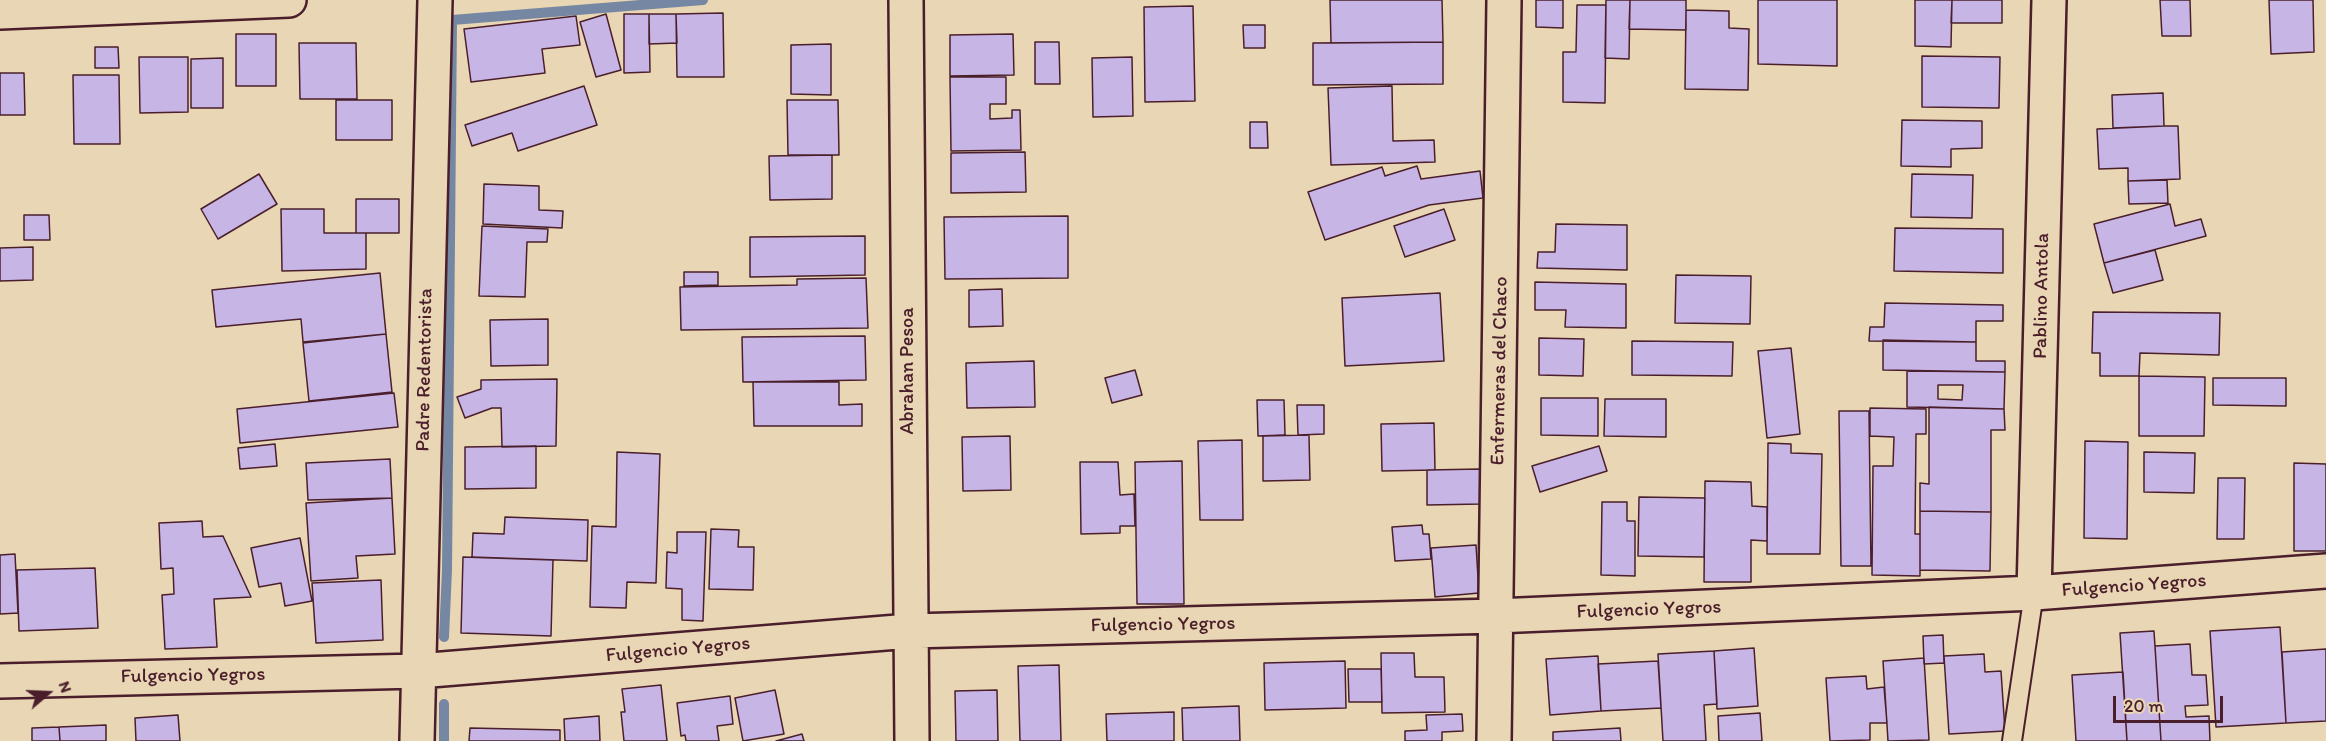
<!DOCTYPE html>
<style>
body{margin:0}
#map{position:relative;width:2326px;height:741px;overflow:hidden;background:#e9d6b4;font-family:Itim,sans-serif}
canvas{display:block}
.north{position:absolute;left:18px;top:663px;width:60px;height:60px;-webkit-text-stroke:4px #e9d6b4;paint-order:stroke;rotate:71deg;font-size:16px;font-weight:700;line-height:24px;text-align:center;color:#4a1f2b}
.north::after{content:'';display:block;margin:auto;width:21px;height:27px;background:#4a1f2b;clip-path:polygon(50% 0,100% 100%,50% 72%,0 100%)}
.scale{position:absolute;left:2113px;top:696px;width:110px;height:27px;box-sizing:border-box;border:3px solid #4a1f2b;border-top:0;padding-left:8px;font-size:18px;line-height:21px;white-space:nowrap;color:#4a1f2b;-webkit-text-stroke:4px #e9d6b4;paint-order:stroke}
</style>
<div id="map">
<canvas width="2326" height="741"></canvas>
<div class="north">N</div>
<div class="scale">20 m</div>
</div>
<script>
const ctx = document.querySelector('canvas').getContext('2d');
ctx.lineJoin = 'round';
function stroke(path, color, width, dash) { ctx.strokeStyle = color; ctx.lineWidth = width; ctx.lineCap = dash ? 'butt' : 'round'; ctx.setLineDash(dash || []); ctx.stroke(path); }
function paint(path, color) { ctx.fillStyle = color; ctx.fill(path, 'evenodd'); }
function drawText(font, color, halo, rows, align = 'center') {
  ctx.font = font + ' Itim,sans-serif'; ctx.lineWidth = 6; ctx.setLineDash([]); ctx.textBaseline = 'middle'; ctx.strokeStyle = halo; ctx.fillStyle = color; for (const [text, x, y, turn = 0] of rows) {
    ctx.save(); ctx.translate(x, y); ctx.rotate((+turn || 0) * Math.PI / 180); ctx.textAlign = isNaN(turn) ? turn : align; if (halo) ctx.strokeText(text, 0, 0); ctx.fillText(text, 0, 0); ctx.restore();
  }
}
stroke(new Path2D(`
 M444 637 447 570 452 20 703 0
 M444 741V704`), '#7587a2', 10);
const building = new Path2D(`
 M1330 0H1442L1443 42 1331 43Z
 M1536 0H1563V28L1536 27Z
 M1606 0H1630L1629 59 1605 58Z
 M1630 0H1686V30L1629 29Z
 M1758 0H1837V66L1758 64Z
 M1915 0H1952L1951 47 1915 46Z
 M1952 0H2002V23H1951Z
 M2160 0H2190L2191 36H2162Z
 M2269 0H2313L2314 52 2271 54Z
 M1577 5H1606L1605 103 1563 102V52H1576Z
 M1193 6 1195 101 1145 102 1144 7Z
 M1686 10 1729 11V28L1749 29 1748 90 1685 89Z
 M723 13 724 77H677L676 14Z
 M606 14 621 70 596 77 580 22Z
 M624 14H649L650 72 624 73Z
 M649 14H676L677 43 649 44Z
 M576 16 580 45 542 49 545 73 471 82 464 29Z
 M1243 25H1265V48H1244Z
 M236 34H276V86H236Z
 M1013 34 1014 75 950 76V35Z
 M1035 42H1059L1060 84H1035Z
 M1443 42V84L1313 85V43Z
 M299 43H356L357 99H300Z
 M831 44V95L791 94V45Z
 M95 47H118L119 68H95Z
 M1922 56 2000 57 1999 108 1922 107Z
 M139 57H188V112L140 113Z
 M1132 57 1133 116 1093 117 1092 58Z
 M223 58V108H191V59Z
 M0 73H24L25 115H0Z
 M73 75H119L120 144H74Z
 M950 77H1006V104H990V119L1012 118V110H1020L1021 150 951 151Z
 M584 86 597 125 518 151 512 133 472 146 465 125Z
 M1392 86 1393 141 1434 140 1435 162 1331 165 1328 88Z
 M2163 93 2164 126 2113 128 2112 95Z
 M336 100H392V140H336Z
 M787 100H838L839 155H788Z
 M1902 120 1982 121V148L1951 149V167L1901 166Z
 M1250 122H1267L1268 148H1250Z
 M2164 126H2178L2180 179 2128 181V168L2099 169 2097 129Z
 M1025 152 1026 192 951 193V153Z
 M832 155V199L770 200 769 156Z
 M1417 166 1421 179 1480 171 1483 198 1429 205 1325 240 1308 192 1382 167 1385 176Z
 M259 174 277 204 218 239 201 209Z
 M1912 174 1973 175 1972 218 1911 217Z
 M2167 180 2168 203 2129 204 2128 181Z
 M484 184 539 186V210L563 211 562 228 483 224Z
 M356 199H399V233H356Z
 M2170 204 2175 226 2201 219 2206 236 2104 263 2094 224Z
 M281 209H324V233H366V269L282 271Z
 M1444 209 1455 240 1405 257 1394 226Z
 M24 215H49L50 240H24Z
 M1068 216V278L945 279 944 217Z
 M1556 224 1627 225V270L1537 268 1538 252H1555Z
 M482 226 548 229 547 242H527L525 297 479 296Z
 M1895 228 2003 229V273L1894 271Z
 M865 236V275L750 277V237Z
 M33 247V280L0 281V248Z
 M2155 250 2163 280 2113 293 2104 263Z
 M684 272H718V285L684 286Z
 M380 273 386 334 303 342 301 319 216 327 212 290Z
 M1676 275 1751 276 1750 324 1675 323Z
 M866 278 868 328 681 330 680 287 797 285V279Z
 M1535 282 1626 284V328L1565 327 1566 310H1535Z
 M1002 289 1003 326 969 327V290Z
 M1440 293 1444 361 1345 366 1342 298Z
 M1885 303 2003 305V321H1976V342L1869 341 1870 327H1884Z
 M2093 312 2220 313 2219 355 2140 353 2139 376H2100V353H2092Z
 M548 319V365L491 366 490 320Z
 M386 334 392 392 309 401 303 343Z
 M865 336 866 380 743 382 742 337Z
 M1539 338 1584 339 1583 376 1539 375Z
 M1883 340 1976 342V361H2005V372L1883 370Z
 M1632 341 1733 342 1732 376 1632 375Z
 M1791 348 1800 434 1767 438 1758 351Z
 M1034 361 1035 407 967 408 966 363Z
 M1135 370 1142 395 1112 403 1105 378Z
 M1907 371 2005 372 2004 409 1907 407ZM1938 385H1963L1962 400 1938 399Z
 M2139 376 2205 377 2204 436H2139Z
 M2213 378H2286V406L2213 405Z
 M557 379 556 446 502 447 501 408H492L465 418 457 397 481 389V380Z
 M753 382H839V405L862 404V426H754Z
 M394 393 398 427 240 443 237 409Z
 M1541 398H1598V436L1541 435Z
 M1605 399H1666V437L1604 436Z
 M1257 400H1284L1285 435 1258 436Z
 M1297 405H1324V434L1298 435Z
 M1929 407 2004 409 2005 430H1991V512L1920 511V483L1929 484Z
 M1870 408 1926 409V434H1916L1915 534H1920V576L1872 575 1873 466H1893L1894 437 1870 436Z
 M1839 411H1869L1871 566H1841Z
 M1434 423 1435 470 1382 471 1381 424Z
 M1309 435 1310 480 1263 481V436Z
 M1010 436 1011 490 963 491 962 437Z
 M1242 440 1243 520H1200L1198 441Z
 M2085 441 2128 442 2127 539 2084 538Z
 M1768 443 1791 444V453L1822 454 1820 554H1767Z
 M275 444 277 466 240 469 238 448Z
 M536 446V488L465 489V447Z
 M1599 446 1607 471 1540 492 1532 466Z
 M617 452 660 454 656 583 627 582 626 608 590 607 592 526 616 527Z
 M2144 452 2195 453 2194 493 2144 492Z
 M390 459 392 498 308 500 306 463Z
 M1182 461 1184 604H1137L1135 462Z
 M1080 462H1118L1120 495 1134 494 1135 526H1120V533L1081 534Z
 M2294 463 2326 464V551H2294Z
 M1481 469V504L1427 505V470Z
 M2218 478H2245L2244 539H2217Z
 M1705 481 1751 482 1752 506 1767 507V541L1751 540V582H1704Z
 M1639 497 1705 498 1704 557 1638 556Z
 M392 498 395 554 356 556 358 578 311 581 306 503Z
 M1602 502H1627V521H1635V576L1601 575Z
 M1920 511 1991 512 1990 571 1920 570Z
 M505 517 588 520 587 561 472 557 473 533 504 534Z
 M202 521 203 537 223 536 251 597 214 599 217 647 165 649 162 595 174 594 173 568 161 569 159 523Z
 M1422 525 1423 534H1429L1431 559 1395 561 1392 527Z
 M711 529 739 530 738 547H754L753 590 709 589Z
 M677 532H706L703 621 682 620V589L666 588 667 552 677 553Z
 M300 538 312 601 285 606 281 583 259 587 251 548Z
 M1476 545 1479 593 1435 597 1431 548Z
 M15 554 18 613 0 614V555Z
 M463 557 553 560 551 636 461 633Z
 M95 568 98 628 19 631 17 570Z
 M381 580 383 640 316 643 312 583Z
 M2280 627 2286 723 2216 727 2210 631Z
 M2154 631 2161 741H2127L2120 633Z
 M1943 635 1944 663 1924 664 1923 636Z
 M2190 644 2192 675H2206L2208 705 2185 706 2186 717 2209 716 2210 741H2161L2155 646Z
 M1754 648 1758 706 1717 709 1714 651Z
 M2326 649V721L2286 723 2282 652Z
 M1714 651 1717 704 1704 705 1706 741H1663L1658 654Z
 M1381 653H1414L1415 677H1444L1445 712 1382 713Z
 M1984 654 1985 672 2001 671 2005 731 1949 734 1944 656Z
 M1598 656 1601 711 1550 715 1546 659Z
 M1924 658 1929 740 1888 741 1883 661Z
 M1345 661 1346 708 1265 710 1264 663Z
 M1658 661 1661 708 1601 711 1598 664Z
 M1059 665 1061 741H1020L1018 666Z
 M1348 669H1381L1382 702H1349Z
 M2123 672 2127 741H2076L2072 675Z
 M1866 676 1867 689 1884 687 1887 723H1870V740L1830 741 1826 678Z
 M661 685 667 741H624L621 712H625L622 689Z
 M775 690 784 734 743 741 735 698Z
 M997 690 998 741H956L955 691Z
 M730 696 733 724 717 726 719 741H686L685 735 681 736 677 703Z
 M1239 706 1240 741H1183L1182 708Z
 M1174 712V741H1107L1106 714Z
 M1760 713 1762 741H1719L1718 716Z
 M1462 714 1463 731 1442 732V741H1405V731L1427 730 1426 715Z
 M178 715 180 741H136L135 718Z
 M599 716 600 741H565L564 719Z
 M106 725V741H60L59 727Z
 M59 727 60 741H32V728Z
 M470 728 560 730V741H469Z
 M1620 728 1621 741H1553V732Z
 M802 734 804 741H776Z`);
paint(building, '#c7b5e5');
stroke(building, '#4a1f2b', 1.5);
const service = new Path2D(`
 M2012 741 2034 593`);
const minor = new Path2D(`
 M906 0 912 741
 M0 12 289 0
 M2034 593 2049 0
 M0 681 418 671 910 631 1496 616 2034 593 2326 571
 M417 741 435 0
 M1494 741 1504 0`);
stroke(service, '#4a1f2b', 22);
stroke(minor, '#4a1f2b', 38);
stroke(service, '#e9d6b4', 18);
stroke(minor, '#e9d6b4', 33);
drawText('20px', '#4a1f2b', '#e9d6b4', [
 ["Pablino Antola",2042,296,-89],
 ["Padre Redentorista",425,370,-89],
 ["Abrahan Pesoa",908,371,-90],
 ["Enfermeras del Chaco",1500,371,-89],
 ["Fulgencio Yegros",2134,586,-4],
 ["Fulgencio Yegros",1649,610,-2],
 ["Fulgencio Yegros",1163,625,-1],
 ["Fulgencio Yegros",678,650,-5],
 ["Fulgencio Yegros",193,676,-1]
]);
</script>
